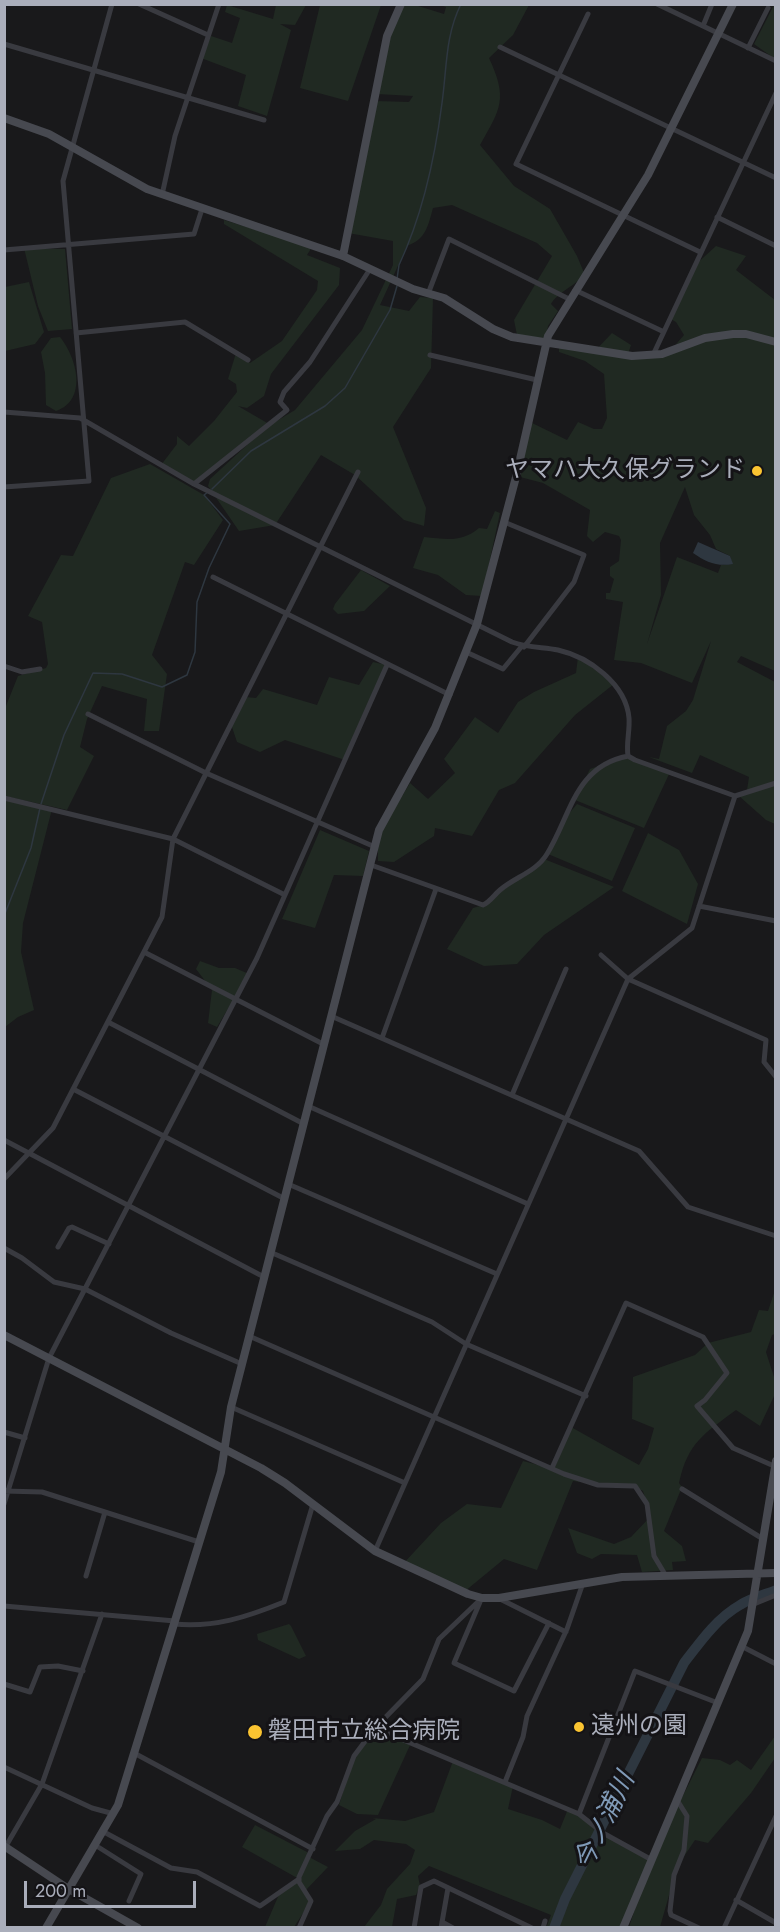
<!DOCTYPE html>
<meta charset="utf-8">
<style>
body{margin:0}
#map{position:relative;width:780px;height:1932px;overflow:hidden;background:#19191b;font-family:Jost,sans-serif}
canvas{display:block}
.frame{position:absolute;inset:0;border:6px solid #aaaebb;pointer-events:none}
.scale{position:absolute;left:24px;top:1881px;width:172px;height:27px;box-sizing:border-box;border:3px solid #aaaebb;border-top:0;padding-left:8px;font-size:18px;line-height:21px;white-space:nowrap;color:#aaaebb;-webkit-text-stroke:4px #141316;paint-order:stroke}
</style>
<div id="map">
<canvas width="780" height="1932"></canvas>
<div class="frame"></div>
<div class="scale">200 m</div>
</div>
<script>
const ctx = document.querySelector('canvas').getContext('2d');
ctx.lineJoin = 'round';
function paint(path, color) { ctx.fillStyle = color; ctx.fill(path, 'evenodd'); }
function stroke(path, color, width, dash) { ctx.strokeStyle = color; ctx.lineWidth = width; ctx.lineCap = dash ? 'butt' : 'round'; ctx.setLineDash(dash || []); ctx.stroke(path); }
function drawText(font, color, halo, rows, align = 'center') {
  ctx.font = font + ' Jost,"Noto Sans JP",sans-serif'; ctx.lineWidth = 6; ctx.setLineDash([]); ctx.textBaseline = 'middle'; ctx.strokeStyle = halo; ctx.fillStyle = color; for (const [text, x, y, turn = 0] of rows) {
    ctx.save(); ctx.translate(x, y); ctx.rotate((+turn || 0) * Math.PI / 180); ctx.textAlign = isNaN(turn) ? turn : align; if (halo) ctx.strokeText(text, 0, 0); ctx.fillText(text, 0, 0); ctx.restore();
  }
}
paint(new Path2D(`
 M227 5 273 19 276 5H306L295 25 280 24 291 30 267 116 238 106 246 75 201 58 211 36 232 43 240 18 225 12Z
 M320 5H381L348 101 300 88Z
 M401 5H415L444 14 446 7 440 5H529L513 35 489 58C508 99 501 108 480 145L514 186 550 209 577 256 585 275C575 285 556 294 551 304L558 311 548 326 545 343 517 335 514 320 552 256 537 243 452 205 433 208C428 226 426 239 407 246L380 305 409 311 420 297 433 298 431 368 393 427 426 508 424 526 404 520 355 475 321 455 275 525 239 531 208 486 210 479 258 435 194 484 161 465 177 444V436L189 446 214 421 237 392 236 384 228 379 236 353 250 363 282 341 317 290 318 281 224 224V220L312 247 307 255 340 268 339 285 271 374 264 396 247 408 238 406 269 424 265 428 295 410 362 330 393 265V241L348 233 376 101 409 102 413 96 377 94 387 36Z
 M774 5H775V59L754 44Z
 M716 246 746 256 736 270 775 300V671L741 656 737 662 775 682V824L766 820 739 796 766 787 747 790 749 777 700 755 692 773 649 757 659 759 667 726 686 711 693 700 711 641 692 683 641 663 614 660 623 602 606 599V593H610L614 579 610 576V567L619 561 621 540 619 536 605 532 593 542 587 536 590 510 543 483 520 477 530 422 567 440 578 422 594 429H602L607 418 604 374 585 361 559 352V347L593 353 612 333 631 345 628 354 671 350 684 335 676 322 669 318 693 267ZM685 487 694 515 710 535 716 549 730 556 732 564 721 565 718 573 677 557 647 644 661 595 660 543Z
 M24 248 65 249 72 329 48 331 38 306Z
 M29 282 44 332 35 344 5 351V287Z
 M60 337C77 358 88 400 56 411L46 405 45 373 41 352 51 338Z
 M150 464 204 495 223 520 194 565 185 562 152 655 167 674 159 731H144L147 699 102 686 87 719 80 747 94 756 67 810 5 796 4 711 18 676 46 668 48 664 42 622 28 616 61 555 73 556 111 478Z
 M495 511 500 513 482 596 466 595 438 575 413 568 424 537C446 539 461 543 479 528L487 529Z
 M361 570 390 586 364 611 338 614 333 609 335 604Z
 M578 657 614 684 575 715 515 783 499 790 472 836 435 828 434 836 394 862 378 861V835L410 783 428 799 455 773 444 759 475 717 498 733 518 702 534 692 576 673Z
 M373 662 387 665 345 760 285 740 260 752 237 742 231 724 245 697 256 698 263 689 317 705 329 677 359 685Z
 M628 756 670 772 644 828 575 800 590 769Z
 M5 798 52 809 23 923 21 952 34 1010 18 1017 5 1027Z
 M577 804 635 828 612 881 548 854 562 822Z
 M320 830 369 851 363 876 334 875 315 928 282 919Z
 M648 833 679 850 698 884 687 924 622 891Z
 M544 859 614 887 544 935 517 964 484 966 447 949 473 908 483 905Z
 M200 961 219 968H235L249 974 217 1027 208 1023 212 990 196 969Z
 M774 1293 775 1334 772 1335 766 1352 775 1380V1394L760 1426 736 1410C704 1434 688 1442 679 1483L682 1487 664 1531 682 1546 686 1561 672 1562 673 1570 642 1572 637 1555 601 1554 592 1559 577 1553 568 1528 614 1544 631 1537 651 1516 643 1491C629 1482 592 1484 573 1481L537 1570 504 1559 464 1592 402 1565 441 1523 467 1504 501 1508 523 1461 554 1469 571 1427 639 1465 648 1449 654 1428 632 1419 633 1377 695 1355 708 1343 751 1332 759 1310 768 1311Z
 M289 1624 291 1626 306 1656 299 1659 258 1640 257 1634Z
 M375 1728 411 1743 378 1815 357 1814 339 1805 354 1756Z
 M775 1736V1758L751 1793 708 1843 695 1840 677 1867 660 1927H629L649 1867 620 1927 546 1928 551 1915 429 1866 418 1876 420 1886 416 1895 397 1899 392 1927H364L381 1905 387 1889 410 1864 415 1850 406 1844 374 1840 360 1849 335 1851 355 1831 376 1819 372 1818 405 1821 434 1812 453 1761 513 1786 508 1809 542 1820 560 1829 568 1809 579 1814 593 1828 651 1859 702 1758 720 1760 730 1765 737 1760 751 1770Z
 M255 1825 307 1852 309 1857 328 1867 305 1891 311 1901 294 1927H265L280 1892 299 1879 242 1847Z`), '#202922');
paint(new Path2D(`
 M698 542 730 556 733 564C717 567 706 562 693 553Z`), '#2e3740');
stroke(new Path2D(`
 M397 279 399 265C423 214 435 158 442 103 447 68 445 36 461 4
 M212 489 251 451 325 406 345 388 390 310 397 286
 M41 804 64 735 93 673 122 674 162 687 187 675 195 652 197 602 209 568 230 524 204 495 208 492
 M4 916 31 848 40 808`), '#2e3740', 1.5);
stroke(new Path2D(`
 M554 1928 565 1899 684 1663C700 1642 717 1618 740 1605 751 1598 764 1595 776 1590`), '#2e3740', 10);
stroke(new Path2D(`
 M139 4 208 35
 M657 4 776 61
 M588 14 516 164 700 252
 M703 26 712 4
 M4 44 264 120
 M500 47 776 178
 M748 48 768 8
 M162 195 175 136 219 4
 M717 217 776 246
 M4 250 194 234 202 209
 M575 290 662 331
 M428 294 449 239 569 299
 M76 333 185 322 248 360
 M430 355 537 380
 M653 355 776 93
 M4 412 80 418 194 484 512 642C528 648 543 647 558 650 589 657 626 684 629 718 630 731 626 743 628 756L635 760 735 796 776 783
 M194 484 287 410 280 402 284 392 310 362 370 269
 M4 487 89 481 63 181 112 4
 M504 522 584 555 574 582 524 647
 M213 577 450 695
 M466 652 503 669 522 646
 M4 666 22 672 40 669
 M88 714 206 773 375 847
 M4 798 173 839 285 895
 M371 865 483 905C490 902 494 895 500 890 515 877 536 872 547 854 571 815 575 766 628 756
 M699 906 776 921
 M144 952 323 1044
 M601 955 628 979 766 1040 764 1062 776 1077
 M331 1016 639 1151 688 1207 776 1236
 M108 1022 304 1124
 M382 1038 436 889
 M73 1089 285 1199
 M512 1095 566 969
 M308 1106 528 1204
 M4 1140 264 1277
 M4 1179 53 1128 162 917 173 839 358 472
 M288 1184 497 1274
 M58 1247 69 1228 72 1227 109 1244
 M4 1248 22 1258 54 1282 85 1289 171 1333 242 1364
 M270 1252 432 1322 466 1344 586 1396
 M249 1336 564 1474 598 1485 635 1486 647 1504 654 1556 666 1576
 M231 1407 405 1483
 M4 1432 25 1438
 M552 1468 626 1303 703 1337 727 1373 705 1400 697 1406 733 1448 774 1466
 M682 1489 763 1539
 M4 1491 42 1492 199 1542
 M4 1504 49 1358 257 958 387 665
 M375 1551 628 979 692 928 735 796
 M86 1576 105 1512
 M500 1599 566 1632
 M480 1602 454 1663 514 1691 549 1623
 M754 1604 776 1595
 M4 1606 175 1621
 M174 1624C214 1628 247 1617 284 1602L313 1504
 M743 1647 776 1664
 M4 1684 30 1692 40 1667 58 1666 83 1671
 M375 1728 579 1814 603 1833 652 1860
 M134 1753 313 1849
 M4 1767 92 1808 114 1814
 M505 1782 523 1737 527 1716 567 1629 583 1583
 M677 1800 687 1816 684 1850 674 1875 670 1911 671 1915 699 1928
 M579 1814 635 1671 718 1703
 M104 1832 171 1868 197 1872 260 1906 299 1879
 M95 1845 141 1874 129 1901
 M6 1846 42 1784 102 1614
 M736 1900 776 1923
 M442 1922 453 1928
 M299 1928 311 1901 299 1882V1877L327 1816 337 1802 354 1756 375 1728 423 1679 439 1639 482 1598
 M414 1928 421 1887 434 1881 532 1928
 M441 1928 448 1888
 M543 1928 545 1921
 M724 1928 776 1816`), '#393a40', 5);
stroke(new Path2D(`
 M4 118 49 134 147 189 343 256 413 289 444 298 493 329 512 337 632 356 662 354 705 338 733 334H746L776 342
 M343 256 387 36 401 4
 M4 1335 261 1468 285 1483 375 1551 468 1594 482 1598H499L622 1577 776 1573
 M4 1846 67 1888 138 1928
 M46 1928 118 1805 221 1472 231 1407 379 830 435 728 477 624 516 477 548 336 648 175 733 4
 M623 1928 748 1631 776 1461`), '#474950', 8);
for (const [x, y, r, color] of [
 [757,471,6,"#fac431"],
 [579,1727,6,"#fac431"],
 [255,1732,8,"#fac431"]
]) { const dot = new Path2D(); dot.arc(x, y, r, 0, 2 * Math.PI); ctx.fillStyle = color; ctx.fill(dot); stroke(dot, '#141316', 2); }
drawText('24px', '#aaaebb', '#141316', [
 ["ヤマハ大久保グランド",745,471,"right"],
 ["遠州の園",591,1727],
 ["磐田市立総合病院",268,1732]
], 'left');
drawText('italic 26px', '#809ab7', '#141316', [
 ["今ノ浦川",606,1822,-64]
]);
</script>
